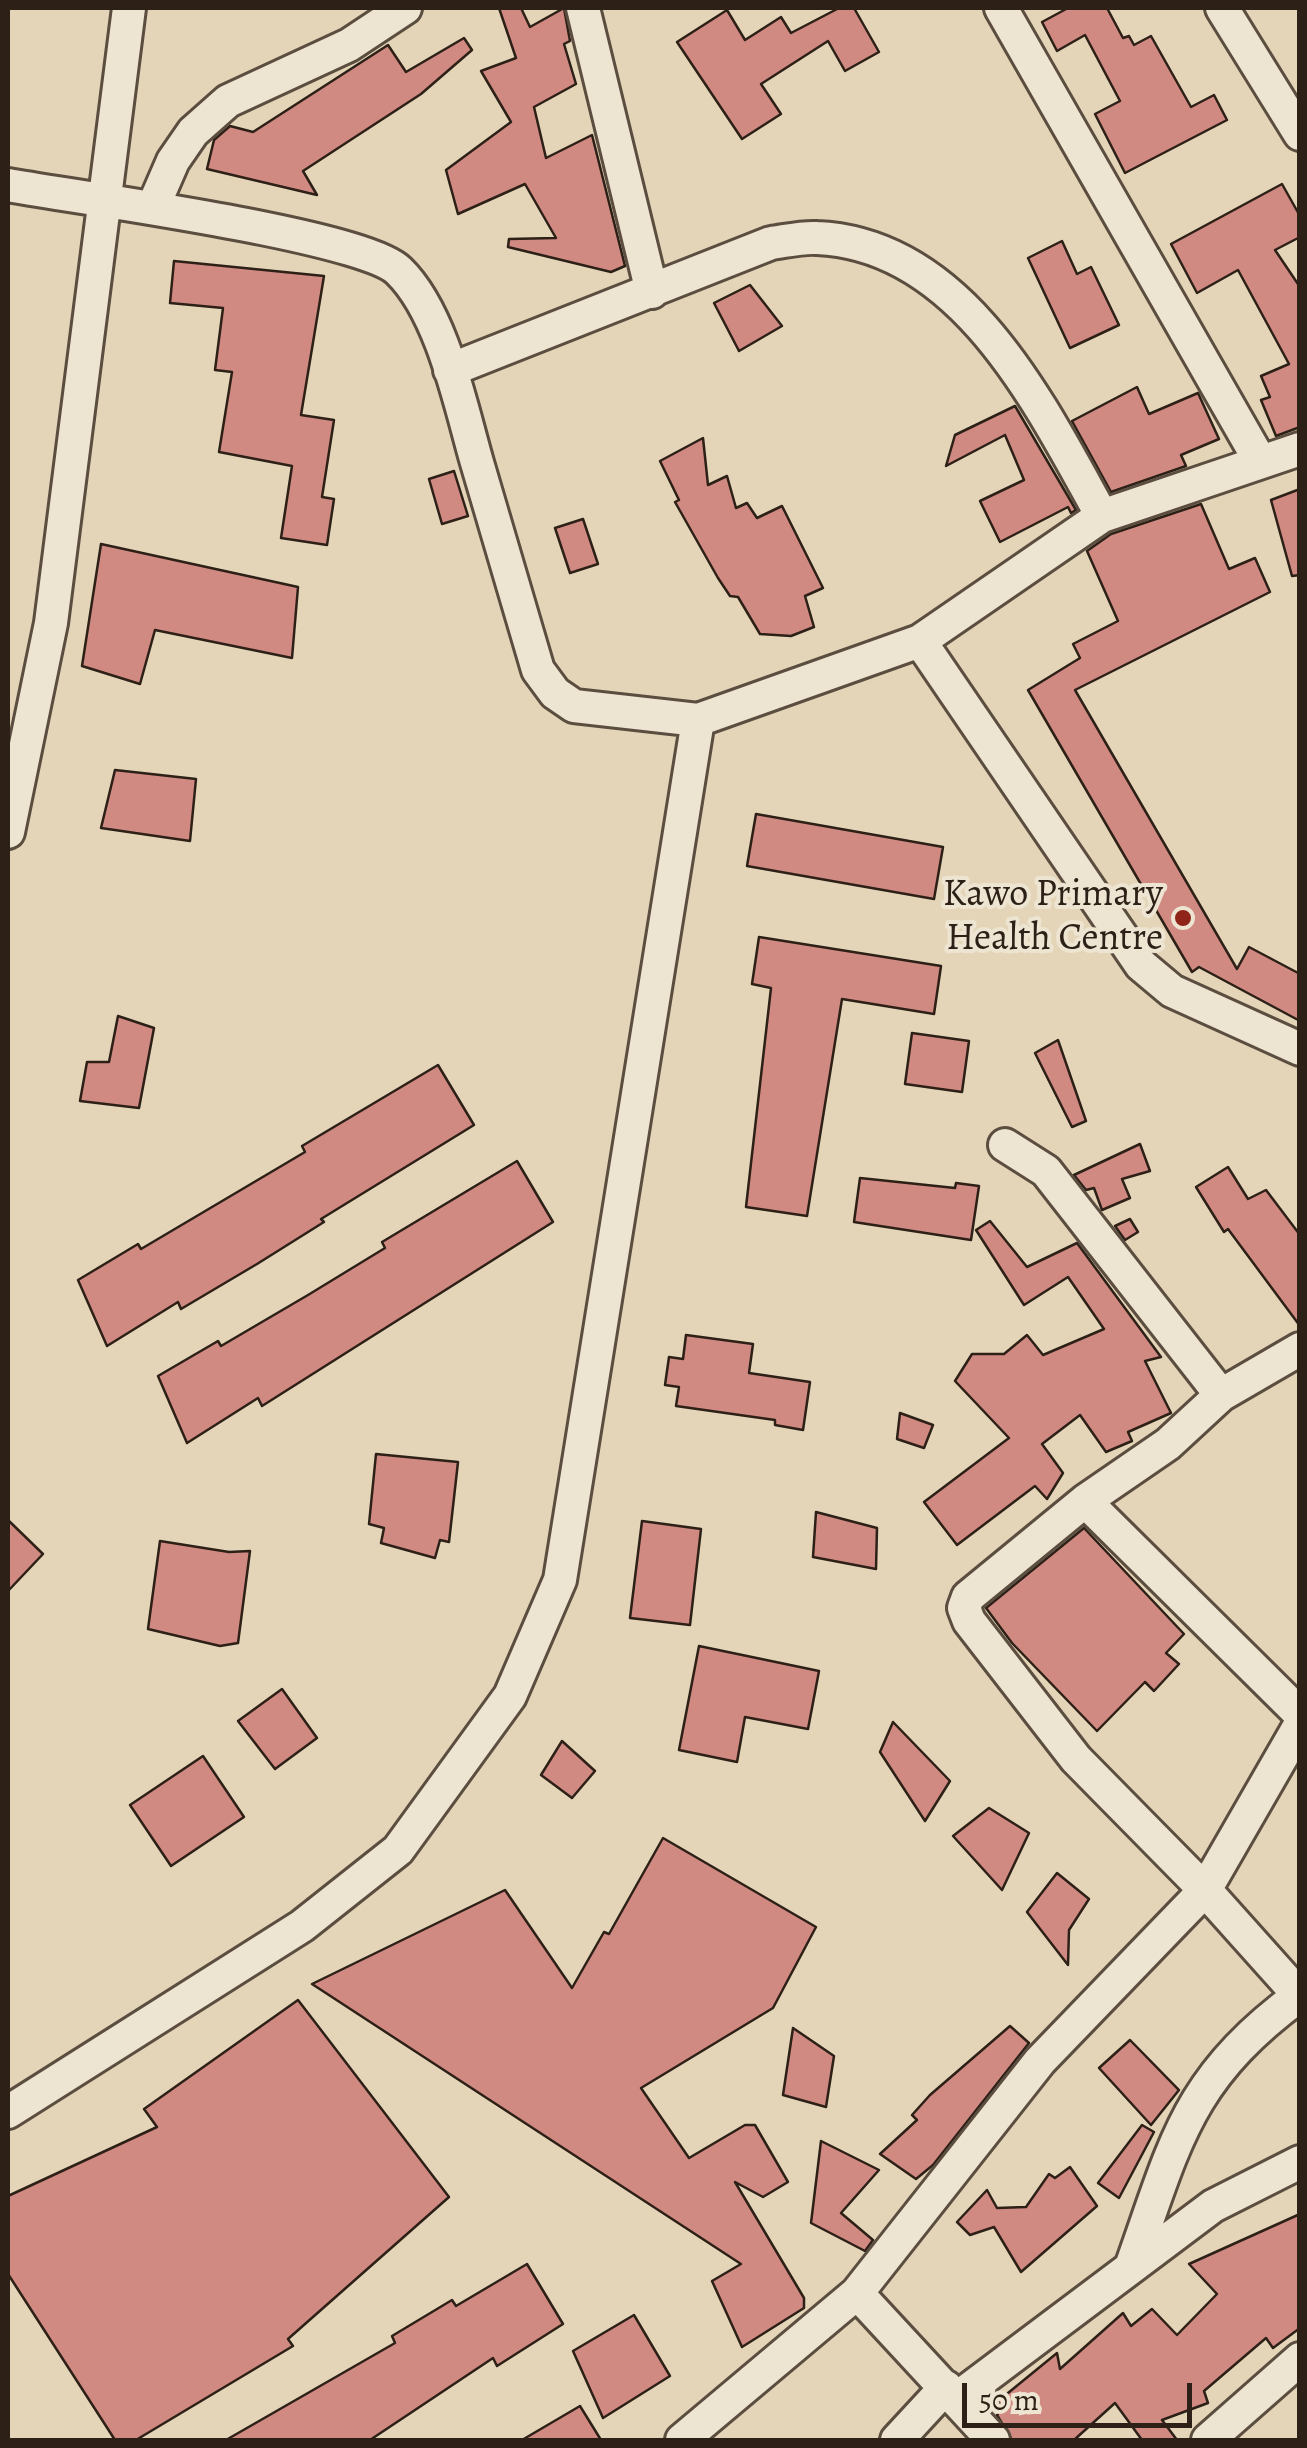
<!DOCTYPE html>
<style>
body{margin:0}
#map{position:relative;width:1307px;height:2448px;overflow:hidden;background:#e4d5b8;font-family:Alegreya,serif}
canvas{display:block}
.frame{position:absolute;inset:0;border:10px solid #2d2017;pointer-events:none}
.scale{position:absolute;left:962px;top:2383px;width:230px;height:45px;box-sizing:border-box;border:5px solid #2d2017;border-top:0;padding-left:12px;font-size:30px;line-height:35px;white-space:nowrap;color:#2d2017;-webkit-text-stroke:8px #ede4d1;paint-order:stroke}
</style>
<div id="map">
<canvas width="1307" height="2448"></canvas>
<div class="frame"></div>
<div class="scale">50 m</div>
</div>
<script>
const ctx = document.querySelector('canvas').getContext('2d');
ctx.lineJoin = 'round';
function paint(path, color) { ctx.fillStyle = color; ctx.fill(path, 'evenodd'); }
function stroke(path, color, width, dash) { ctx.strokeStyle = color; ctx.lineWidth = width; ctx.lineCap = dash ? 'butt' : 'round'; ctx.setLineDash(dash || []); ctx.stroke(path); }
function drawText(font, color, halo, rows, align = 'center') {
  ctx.font = font + ' Alegreya,serif'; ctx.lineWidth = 8; ctx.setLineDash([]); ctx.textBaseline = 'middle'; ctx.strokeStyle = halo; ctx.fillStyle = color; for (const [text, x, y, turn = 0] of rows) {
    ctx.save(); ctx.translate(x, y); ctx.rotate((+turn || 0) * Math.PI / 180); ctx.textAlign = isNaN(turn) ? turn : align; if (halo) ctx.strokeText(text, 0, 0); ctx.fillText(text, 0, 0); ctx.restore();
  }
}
const building = new Path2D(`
 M499 8H521L530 27 564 8 570 41 564 44 576 84 534 107 546 158 592 135 625 266 611 272 508 247 509 239 556 238 525 184 458 214 446 170 511 122 481 71 516 58Z
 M839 8H854L879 52 845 71 828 41 761 84 781 114 742 139 677 42 727 10 745 40 781 17 791 33Z
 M1068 8H1107L1123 38 1129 36 1134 45 1151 36 1191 107 1214 95 1227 120 1125 173 1095 114 1120 101 1085 35 1057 51 1042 22Z
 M464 38 472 50 421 94 303 171 317 195 207 169 214 140 230 126 253 132 388 45 406 72Z
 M1282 184 1300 216V237L1275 250 1300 287V427L1276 436 1261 400 1270 397 1261 376 1289 364 1238 270 1197 293 1171 244Z
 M1062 241 1077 274 1091 267 1119 325 1070 348 1028 258Z
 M174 261 324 276 301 415 334 420 322 497 334 499 327 545 281 538 292 466 219 452 232 372 215 370 223 308 170 303Z
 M750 285 782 326 739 351 714 303Z
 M1137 387 1149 414 1198 393 1219 439 1181 455 1186 466 1111 492 1072 421Z
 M1015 406 1076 510 1071 513 1068 507 1000 542 980 501 1024 480 1005 435 946 466 955 435Z
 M703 438 708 485 727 476 736 508 747 503 757 518 782 506 823 588 805 596 814 627 791 636 760 634 738 597 730 596 718 578 675 502 679 500 660 461Z
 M454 471 468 516 442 524 429 479Z
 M1300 489V575L1292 576 1271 500Z
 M1201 504 1229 569 1255 558 1270 592 1075 690 1237 969 1249 947 1300 974V1021L1199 967 1192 972 1028 690 1080 658 1073 644 1118 621 1087 551 1111 534Z
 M583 519 598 564 570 573 555 528Z
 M101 544 298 587 292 658 155 630 140 684 82 666Z
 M115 770 196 779 190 841 101 828Z
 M756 814 943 847 934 899 747 866Z
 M759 937 941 966 934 1014 842 999 807 1216 746 1207 771 988 752 984Z
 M118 1016 154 1028 139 1108 80 1101 87 1062H109Z
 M912 1033 969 1041 962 1092 905 1084Z
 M1058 1040 1086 1121 1072 1127 1035 1053Z
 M438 1065 474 1125 321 1219 324 1222 257 1264 181 1309 178 1302 107 1346 78 1280 138 1244 141 1249 305 1152 302 1146Z
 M1140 1144 1150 1171 1122 1179 1130 1198 1102 1210 1094 1188 1086 1190 1074 1175Z
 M517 1161 553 1222 262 1406 258 1398 187 1443 158 1376 218 1341 221 1346 308 1295 385 1248 382 1242Z
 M1228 1167 1248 1199 1266 1190 1300 1235V1326L1228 1229 1224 1232 1196 1187Z
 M860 1178 955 1188 956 1183 979 1186 971 1240 854 1222Z
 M1130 1219 1138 1232 1125 1240 1115 1226Z
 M990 1221 1027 1267 1077 1243 1161 1357 1145 1361 1171 1413 1128 1432 1132 1441 1106 1452 1080 1415 1042 1444 1063 1473 1047 1499 1035 1486 957 1545 924 1502 1009 1438 955 1381 972 1354H1004L1027 1335 1043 1355 1104 1329 1068 1277 1024 1305 976 1230Z
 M686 1335 753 1344 749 1373 810 1382 803 1430 775 1425V1420L676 1406 679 1387 665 1385 669 1357 683 1359Z
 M900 1413 933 1425 924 1448 897 1439Z
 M376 1454 458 1462 449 1542 440 1540 435 1558 381 1543 384 1528 369 1524Z
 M816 1512 877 1528 876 1569 813 1557Z
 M8 1520 43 1554 8 1591Z
 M642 1521 701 1529 690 1625 630 1618Z
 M1084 1528 1184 1634 1166 1653 1179 1664 1154 1691 1145 1682 1097 1731 1012 1643 986 1608Z
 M160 1541 229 1552 250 1551 238 1643 220 1646 148 1629Z
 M699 1646 819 1671 808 1729 745 1717 737 1762 679 1750Z
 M282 1689 317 1738 275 1769 238 1721Z
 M893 1722 950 1781 925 1821 880 1752Z
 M562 1741 595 1771 572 1798 541 1775Z
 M203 1756 244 1817 171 1866 130 1805Z
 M989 1808 1029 1833 1002 1890 953 1836Z
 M663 1838 816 1927 773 2008 641 2088 689 2158 745 2125H755L788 2182 763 2197 735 2182 804 2298V2308L742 2347 712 2281 741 2264 312 1984 505 1890 572 1988 604 1932 609 1934Z
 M1057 1873 1089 1899 1069 1930 1068 1965 1027 1912Z
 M298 2000 449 2197 288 2339 293 2346 136 2440H115L8 2274V2196L157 2127 144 2109Z
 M1010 2026 1029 2043 933 2165 916 2179 880 2154 917 2120 912 2115 930 2095Z
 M793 2028 834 2056 826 2107 783 2095Z
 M1130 2040 1179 2090 1151 2125 1099 2068Z
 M1142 2125 1154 2132 1119 2198 1098 2183Z
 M821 2141 879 2170 841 2213 873 2240 865 2251 811 2223Z
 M1070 2167 1097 2206 1021 2272 994 2227 970 2235 957 2222 987 2190 997 2208 1026 2207 1049 2174 1055 2178Z
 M1300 2214V2328L1273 2348 1266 2338 1204 2391 1208 2403 1162 2420 1177 2440H1142L1115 2403 1074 2440H1012L997 2415 1003 2408 997 2402 1057 2353 1060 2369 1123 2313 1131 2326 1152 2309 1177 2335 1217 2294 1189 2264Z
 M527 2264 563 2324 497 2366 493 2358 370 2440H226L395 2343 392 2336 452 2300 456 2306Z
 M634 2315 670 2376 603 2418 573 2351Z
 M580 2406 601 2440H522Z`);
paint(building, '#d18a82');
stroke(building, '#2d2017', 2.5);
const street = new Path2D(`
 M583 8 652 292
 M1001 8 1260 461
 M1222 8 1300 134
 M8 185C73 197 363 235 399 271 443 314 461 408 478 466 498 534 518 602 538 670L555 693 574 706 698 720 920 641 1141 965 1172 991 1300 1049
 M153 207 173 161 193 132 228 101 349 45 405 8
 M450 370 771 243C786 241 802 237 817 238 963 244 1041 406 1102 516
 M920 641 1102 516 1300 449
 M8 832 51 623 129 8
 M1005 1145 1046 1171 1221 1395
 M1085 1501 1300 1714
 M1299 1995 1205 1890 1076 1759 969 1621 964 1608 968 1597 1085 1501 1168 1444 1221 1395 1300 1349
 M8 2112 302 1926 398 1850 510 1696 560 1580 698 720
 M1131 2267C1176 2141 1186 2079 1300 1995
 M857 2293 993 2440
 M956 2399 1213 2206 1300 2162
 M682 2440 857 2293 1040 2061 1205 1890 1300 1725
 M897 2440 946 2387
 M1208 2440 1300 2359`);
stroke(street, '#5b4d3f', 38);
stroke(street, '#ede4d1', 32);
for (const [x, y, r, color] of [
 [1183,918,10,"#8f2418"]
]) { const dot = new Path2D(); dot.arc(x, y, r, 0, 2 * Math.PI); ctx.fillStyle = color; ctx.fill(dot); stroke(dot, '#ede4d1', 4); }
drawText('38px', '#2d2017', '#ede4d1', [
 ["Kawo Primary",1163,896],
 ["Health Centre",1163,940]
], 'right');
</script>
